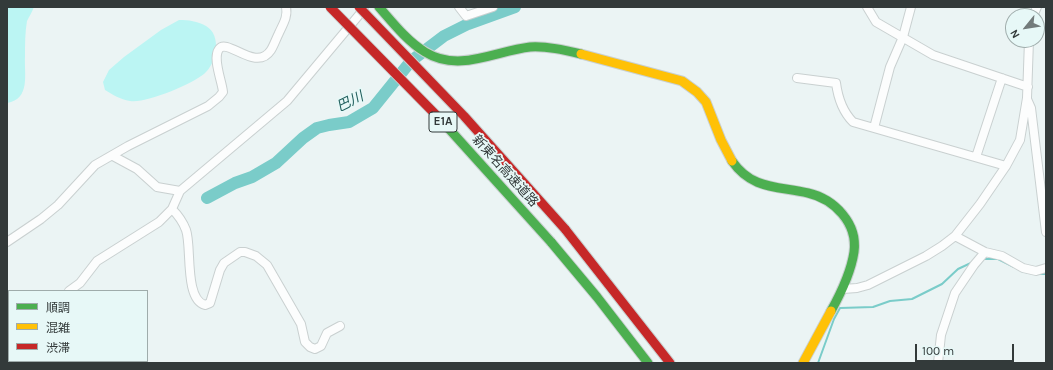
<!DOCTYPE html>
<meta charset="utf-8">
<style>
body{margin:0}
#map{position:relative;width:1053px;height:370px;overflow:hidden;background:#ebf4f4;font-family:Karla,"Noto Sans JP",sans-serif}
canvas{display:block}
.frame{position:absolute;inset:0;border:8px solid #333a3a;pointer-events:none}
.legend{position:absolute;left:8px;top:290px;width:140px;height:72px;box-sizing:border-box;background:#e7f8f7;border:1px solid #9facab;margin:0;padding:5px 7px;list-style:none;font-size:12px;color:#333a3a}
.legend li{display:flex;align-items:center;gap:8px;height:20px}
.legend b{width:20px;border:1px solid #9facab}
.north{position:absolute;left:1005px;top:8px;width:40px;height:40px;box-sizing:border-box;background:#e7f8f7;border:1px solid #9facab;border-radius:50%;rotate:240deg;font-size:11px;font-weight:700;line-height:16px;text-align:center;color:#333a3a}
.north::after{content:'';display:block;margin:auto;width:14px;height:18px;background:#737b7b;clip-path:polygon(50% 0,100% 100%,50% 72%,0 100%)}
.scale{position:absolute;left:915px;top:344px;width:99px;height:18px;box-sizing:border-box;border:2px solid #333a3a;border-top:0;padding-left:5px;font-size:12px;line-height:14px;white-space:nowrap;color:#333a3a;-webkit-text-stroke:3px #e7f8f7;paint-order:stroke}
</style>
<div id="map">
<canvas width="1053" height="370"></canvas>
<div class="frame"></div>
<ul class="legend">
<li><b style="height:5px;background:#4caf50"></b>順調</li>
<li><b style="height:5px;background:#ffc107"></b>混雑</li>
<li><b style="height:5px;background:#c62828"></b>渋滞</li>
</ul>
<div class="north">N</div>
<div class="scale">100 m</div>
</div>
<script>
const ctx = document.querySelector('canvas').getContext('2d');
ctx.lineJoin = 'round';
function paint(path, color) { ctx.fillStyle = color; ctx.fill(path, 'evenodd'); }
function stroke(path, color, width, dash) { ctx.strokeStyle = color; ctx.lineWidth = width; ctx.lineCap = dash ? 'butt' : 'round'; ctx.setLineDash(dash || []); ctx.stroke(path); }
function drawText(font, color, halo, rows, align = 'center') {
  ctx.font = font + ' Karla,"Noto Sans JP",sans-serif'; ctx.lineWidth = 3.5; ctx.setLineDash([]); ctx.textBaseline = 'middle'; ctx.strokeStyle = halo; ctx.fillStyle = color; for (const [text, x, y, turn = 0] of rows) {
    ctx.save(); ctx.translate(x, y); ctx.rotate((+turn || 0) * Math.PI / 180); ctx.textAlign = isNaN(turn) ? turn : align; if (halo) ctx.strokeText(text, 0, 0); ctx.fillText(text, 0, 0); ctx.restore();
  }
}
paint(new Path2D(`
 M7 7H34C32 12 29 17 27 21 25 32 25 45 25 56 24 74 31 99 7 103Z
 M179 20C189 20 197 21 206 26 222 35 217 63 204 74 192 84 145 104 130 101 120 99 113 95 105 90L103 82 109 70 124 57 161 30Z`), '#bbf5f3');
stroke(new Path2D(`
 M982 259H998L1014 267
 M1021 271 1030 273
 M1039 274H1046
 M818 363 834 319 840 308 873 307 890 301 912 299 942 284 958 269 973 262`), '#7accc9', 2);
stroke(new Path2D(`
 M207 198 235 183 252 177 276 163 303 138 317 128 329 125 349 122 373 108 411 61 444 36 468 24 515 7`), '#7accc9', 12);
const street = new Path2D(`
 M459 7 466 16 493 7
 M867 7 876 22 933 55 1028 87
 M1033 16 1037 7
 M797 78 836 83C838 98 842 111 853 122L1006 166
 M1027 99 1031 108 1046 232
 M874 128 890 67 903 37 911 7
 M113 156 137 169 157 187 180 191
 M976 157 1002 78
 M172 209C178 215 183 222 186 230 192 246 184 299 205 305L210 303 220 270 224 263 240 252H245L256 256 267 265 301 324 305 342 310 347 315 349 321 346 327 333 340 326
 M955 236 985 252 1002 256 1023 268 1036 271 1046 268
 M7 242 41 219 58 205 95 165 128 146 208 106 219 97 223 92C222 81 212 58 219 49 227 37 256 73 271 50 274 45 276 39 279 33 283 24 288 17 286 7
 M843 289 857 288 868 285 926 256 942 246 955 236 980 204 1006 166 1020 140 1027 98 1029 40
 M69 291 80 283 97 261 159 222 172 209 180 191 287 101 364 9
 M7 327 9 326
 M938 363 941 335 955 293 974 265 985 252`);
const fast = new Path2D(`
 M379 7C393 23 407 41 425 52 459 73 495 51 530 47 547 46 564 50 581 54
 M732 161C752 190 778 186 808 193 834 199 858 223 854 252 851 272 841 293 831 311
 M551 242 597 297 648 363`);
const slow = new Path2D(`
 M581 54 682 81 697 92 706 102 721 140 732 161
 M803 363 831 311`);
const jam = new Path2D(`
 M565 229 670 363`);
stroke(street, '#c9d0d0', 10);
stroke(fast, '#c9d0d0', 11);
stroke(slow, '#c9d0d0', 11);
stroke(jam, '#c9d0d0', 11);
stroke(street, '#fcfdfd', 8);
stroke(fast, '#4caf50', 9);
stroke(slow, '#ffc107', 9);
stroke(jam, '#c62828', 9);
const fastBridge = new Path2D(`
 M441 120 551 242`);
const jamBridge = new Path2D(`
 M330 7 441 120
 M359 7 464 116 565 229`);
stroke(fastBridge, '#c9d0d0', 11, []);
stroke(jamBridge, '#c9d0d0', 11, []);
stroke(fastBridge, '#4caf50', 9);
stroke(jamBridge, '#c62828', 9);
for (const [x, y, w] of [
 [443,122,28]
]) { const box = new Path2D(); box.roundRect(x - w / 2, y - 10, w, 20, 3); ctx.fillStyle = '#e7f8f7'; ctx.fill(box); stroke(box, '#333a3a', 1); }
drawText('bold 12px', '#333a3a', null, [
 ["E1A",443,122]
]);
drawText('13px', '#333a3a', '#e7f8f7', [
 ["新東名高速道路",505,171,48]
]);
drawText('italic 14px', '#1f5d5b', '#e7f8f7', [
 ["巴川",350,102,-26]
]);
</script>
